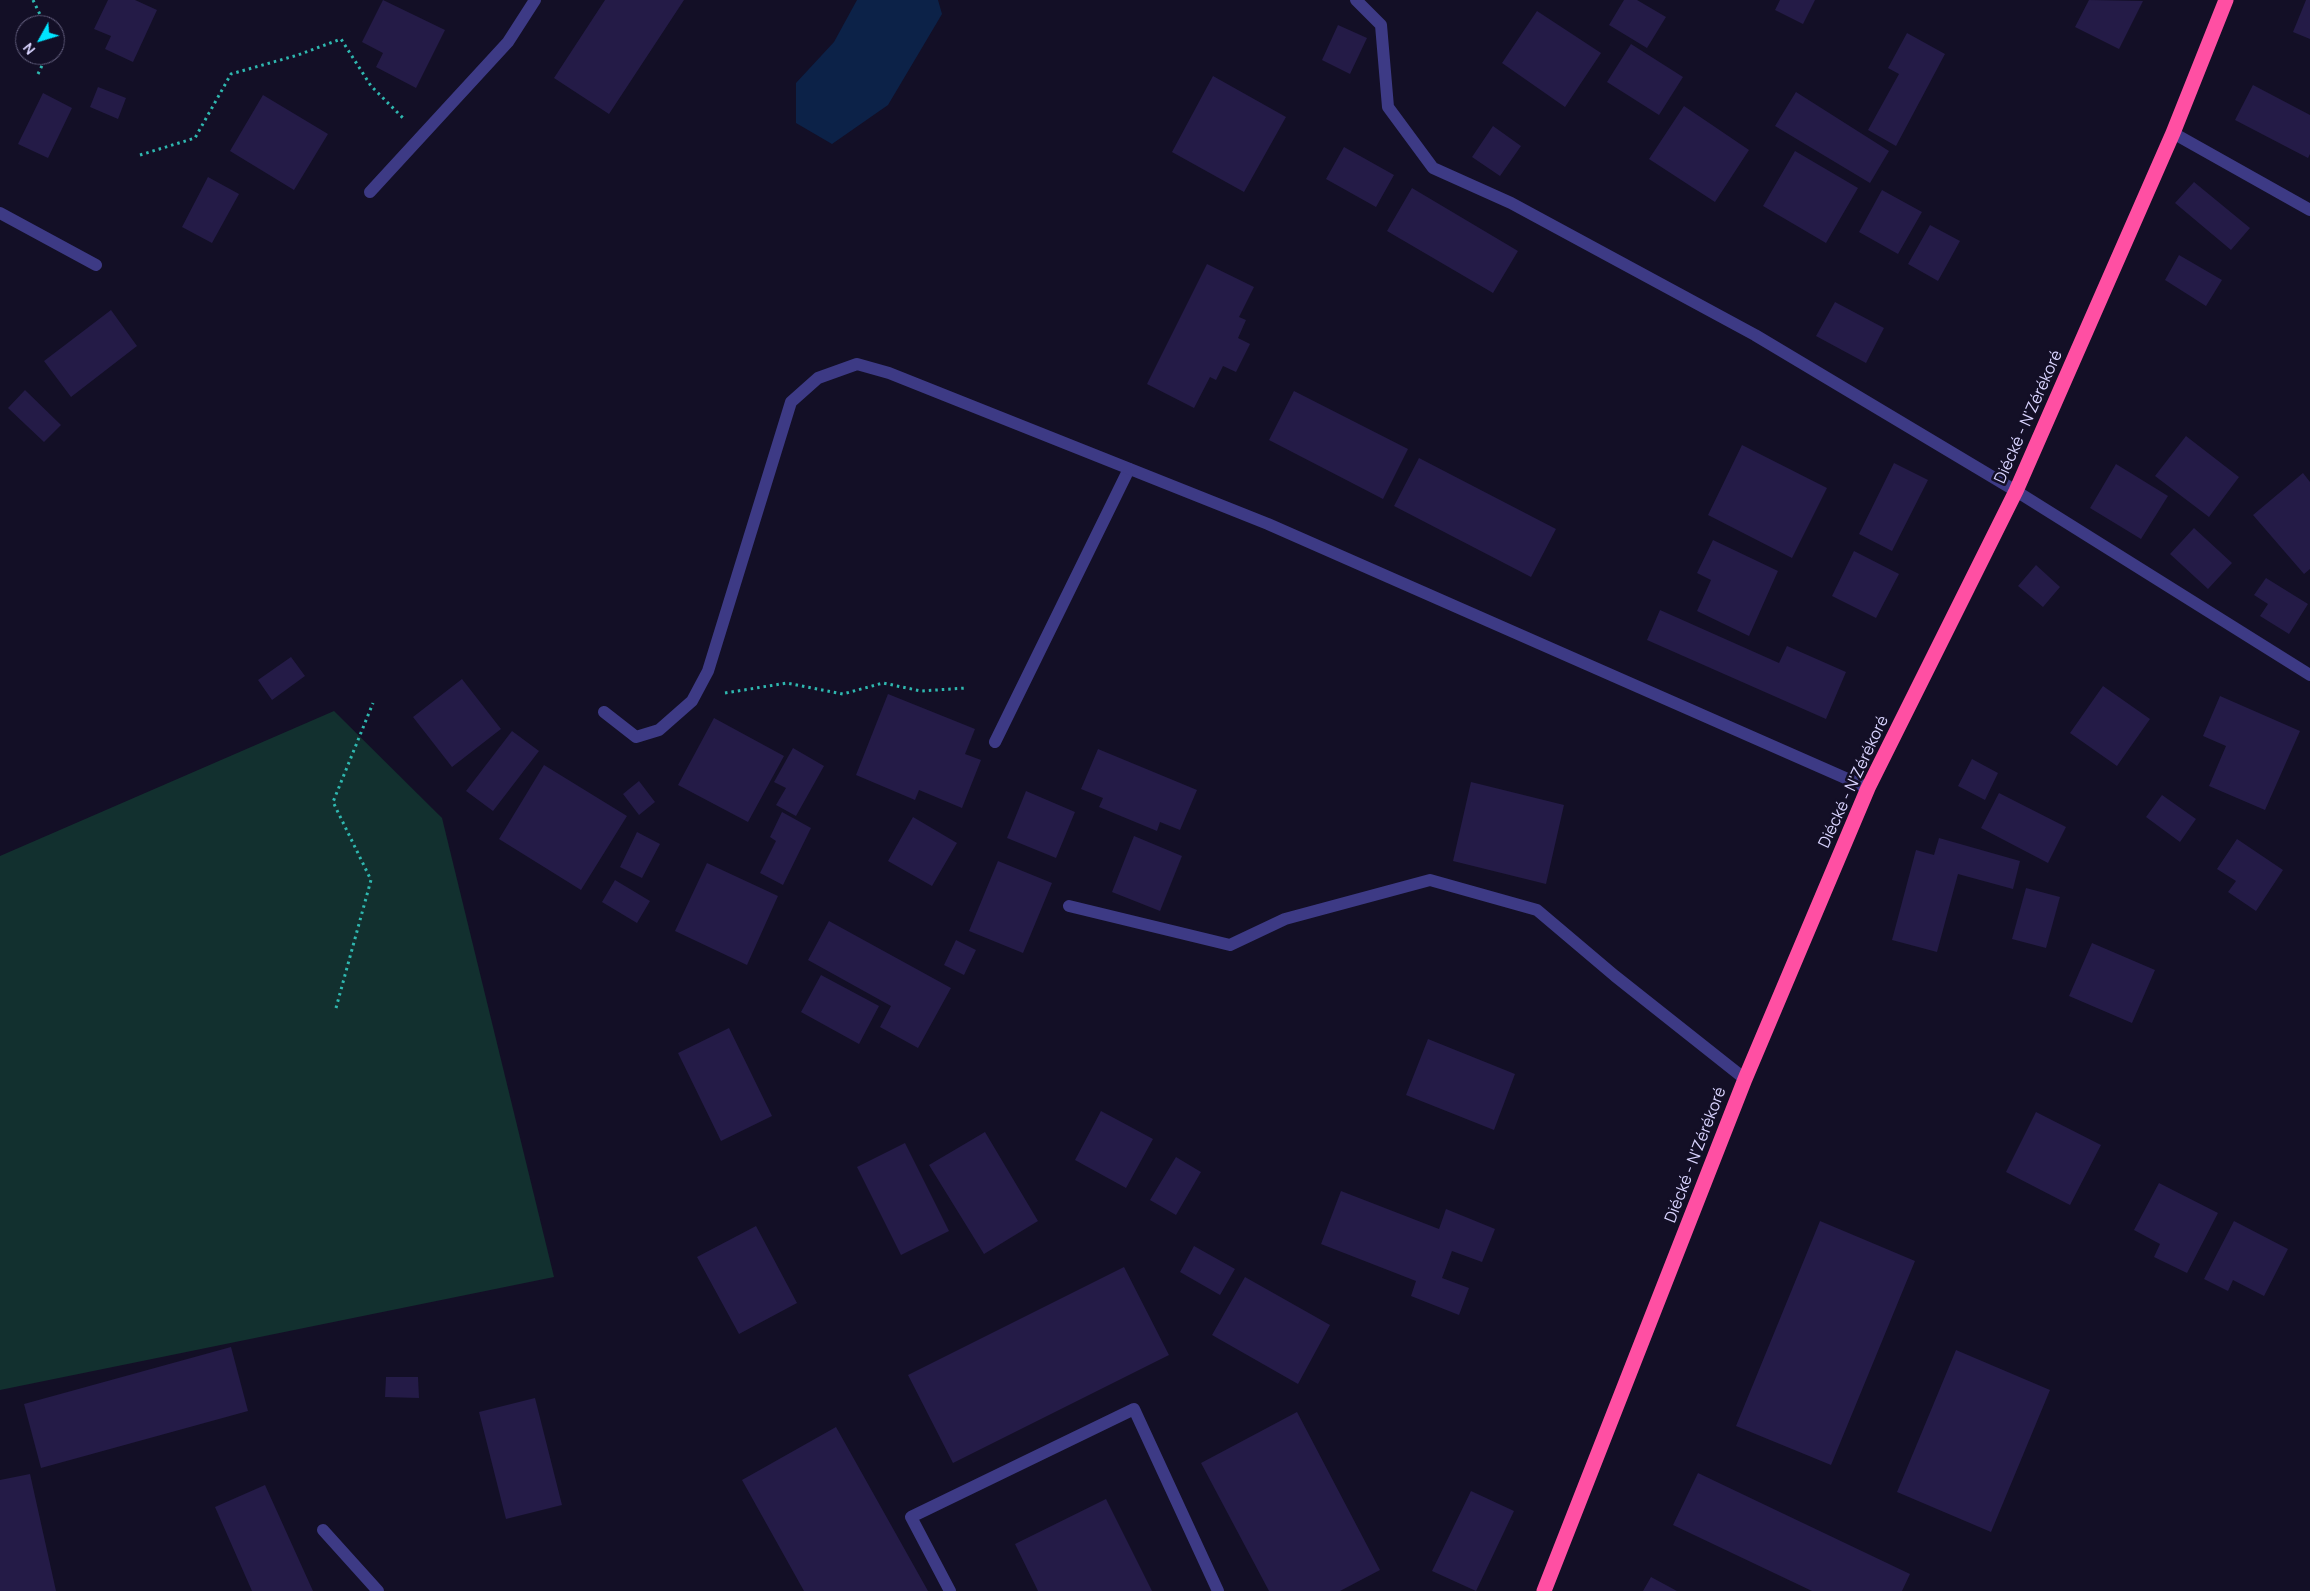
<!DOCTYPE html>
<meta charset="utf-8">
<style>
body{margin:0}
#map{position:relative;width:2310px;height:1591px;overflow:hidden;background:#130f26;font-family:Manrope,sans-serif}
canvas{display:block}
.north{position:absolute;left:15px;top:15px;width:50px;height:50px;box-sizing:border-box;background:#130f26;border:1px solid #625e7d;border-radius:50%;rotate:231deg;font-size:14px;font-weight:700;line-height:20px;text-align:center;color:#d9d4ff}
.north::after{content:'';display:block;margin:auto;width:18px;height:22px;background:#00e5ff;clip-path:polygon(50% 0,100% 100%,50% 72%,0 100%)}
</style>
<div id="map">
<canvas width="2310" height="1591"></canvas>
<div class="north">N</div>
</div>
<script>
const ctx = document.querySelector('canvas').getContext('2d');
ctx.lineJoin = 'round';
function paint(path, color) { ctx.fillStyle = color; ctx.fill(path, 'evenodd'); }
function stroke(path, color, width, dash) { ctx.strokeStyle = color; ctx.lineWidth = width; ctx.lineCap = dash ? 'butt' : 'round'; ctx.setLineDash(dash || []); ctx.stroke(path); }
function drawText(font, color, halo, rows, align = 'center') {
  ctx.font = font + ' Manrope,sans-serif'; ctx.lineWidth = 5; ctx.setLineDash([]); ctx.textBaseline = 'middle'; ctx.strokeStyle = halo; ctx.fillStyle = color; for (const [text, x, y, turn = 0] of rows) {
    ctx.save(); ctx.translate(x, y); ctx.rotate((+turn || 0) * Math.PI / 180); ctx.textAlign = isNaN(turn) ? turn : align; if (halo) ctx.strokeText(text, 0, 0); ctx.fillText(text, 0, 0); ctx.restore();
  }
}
paint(new Path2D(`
 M334 711 442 818 554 1277 0 1390V856Z`), '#12302f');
paint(new Path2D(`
 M857 0H938L942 14 888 105 832 144 796 123V83L834 42Z`), '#0c2248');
paint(new Path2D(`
 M108 0H135L157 10 133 62 105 49 111 36 94 29Z
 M383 0 445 30 416 88 376 67 383 53 362 42Z
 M605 0H684L609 114 554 78Z
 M1624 0H1637L1666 17 1647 48 1609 25Z
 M1780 0H1815L1803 24 1775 10Z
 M2089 0 2143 1 2119 49 2075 27Z
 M2306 0H2310V39L2293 32Z
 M1537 11 1601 53 1565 107 1502 63Z
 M1338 25 1367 38 1350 74 1322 60Z
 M1907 33 1945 54 1896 146 1868 130 1899 74 1888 68Z
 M1631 44 1683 77 1659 115 1607 82Z
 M1213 76 1286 117 1244 192 1172 152Z
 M2253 85 2310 115V154L2308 158 2235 120Z
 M98 87 126 98 118 119 90 107Z
 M1796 92 1889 151 1870 183 1775 126Z
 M43 93 72 108 48 158 18 144Z
 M263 95 328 134 294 190 230 151Z
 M1684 106 1749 150 1715 202 1649 159Z
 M1493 126 1521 146 1500 176 1472 157Z
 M1344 147 1394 175 1376 207 1326 179Z
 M1795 151 1858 188 1826 243 1763 206Z
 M208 177 239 194 212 243 182 227Z
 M2194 182 2250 228 2231 250 2175 203Z
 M1412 188 1518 251 1493 293 1387 231Z
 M1882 190 1922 212 1898 254 1859 232Z
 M1930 225 1960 241 1938 281 1908 264Z
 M2179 255 2222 280 2206 306 2165 280Z
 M1207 264 1254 287 1239 317 1246 320 1238 338 1250 344 1236 372 1223 366 1216 380 1210 377 1194 408 1147 384Z
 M1835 302 1884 328 1866 363 1816 336Z
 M111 310 137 346 71 397 44 361Z
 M25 390 61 425 44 442 8 408Z
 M1294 391 1408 449 1383 499 1269 440Z
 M2186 436 2239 477 2209 517 2155 476Z
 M1742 445 1827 488 1792 558 1708 515Z
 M1419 458 1556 529 1531 577 1394 506Z
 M1894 463 1928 480 1892 551 1859 534Z
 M2116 464 2168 496 2141 539 2090 508Z
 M2303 473 2310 482V569L2304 574 2253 515Z
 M2194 528 2232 563 2208 589 2170 554Z
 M1713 540 1778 571 1749 636 1697 611 1711 580 1697 573Z
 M1854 551 1899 574 1876 618 1832 596Z
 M2036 565 2060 587 2043 607 2018 586Z
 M2266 578 2308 604 2289 634 2260 616 2268 604 2254 595Z
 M1660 610 1779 663 1787 646 1846 672 1826 719 1647 640Z
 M291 657 305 676 272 700 258 680Z
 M462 679 501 729 452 767 413 717Z
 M2103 686 2150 719 2117 766 2070 733Z
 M888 694 975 729 965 754 981 760 962 808 919 790 915 800 856 775Z
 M2220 696 2300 731 2265 810 2209 786 2226 746 2203 736Z
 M714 718 784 756 748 822 678 785Z
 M512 731 539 751 493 811 466 791Z
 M793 748 824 766 796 816 776 805 786 788 774 782Z
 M1098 749 1197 790 1180 830 1160 822 1157 831 1099 807 1103 798 1081 789Z
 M1972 759 1998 773 1985 800 1958 786Z
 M544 765 627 816 581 890 499 839Z
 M639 781 655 802 639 815 623 794Z
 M1471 782 1564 805 1546 884 1453 861Z
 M1026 791 1075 812 1056 858 1007 838Z
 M1999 793 2066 827 2048 863 1981 828Z
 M2162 795 2196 819 2180 842 2146 817Z
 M782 812 811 828 783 885 760 873 776 841 770 837Z
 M913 817 957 843 932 886 888 861Z
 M637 832 660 844 642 878 620 867Z
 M1134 836 1182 856 1160 911 1112 892Z
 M1939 838 2020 861 2013 889 1958 874 1937 952 1892 940 1916 850 1934 855Z
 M2237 839 2283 870 2256 911 2228 892 2236 881 2217 869Z
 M998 861 1052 883 1023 953 969 931Z
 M707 863 778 896 747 965 675 931Z
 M615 880 650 901 637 923 602 902Z
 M2026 888 2060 897 2046 948 2012 939Z
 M829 921 951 988 918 1048 880 1027 891 1006 808 960Z
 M956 940 976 950 964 975 944 965Z
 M2092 943 2155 970 2132 1023 2069 996Z
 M821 975 879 1006 859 1044 801 1012Z
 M729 1028 772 1116 721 1141 678 1053Z
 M1428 1039 1515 1074 1494 1130 1406 1095Z
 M1101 1111 1153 1139 1126 1188 1075 1160Z
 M2036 1112 2101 1145 2070 1205 2006 1172Z
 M985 1132 1038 1221 984 1254 929 1165Z
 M905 1143 949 1231 901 1255 857 1167Z
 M1176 1157 1201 1172 1176 1215 1150 1200Z
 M2159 1183 2218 1213 2187 1273 2154 1257 2160 1244 2134 1230Z
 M1341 1191 1439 1229 1446 1209 1495 1229 1482 1262 1452 1251 1442 1278 1469 1288 1459 1315 1411 1296 1416 1281 1321 1244Z
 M1820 1221 1915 1261 1831 1465 1736 1426Z
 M2234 1221 2288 1249 2264 1296 2233 1280 2228 1291 2204 1279Z
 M756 1226 797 1303 739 1334 697 1257Z
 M1194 1246 1235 1269 1220 1295 1180 1272Z
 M1124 1267 1169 1355 953 1463 908 1375Z
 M1245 1277 1330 1325 1298 1384 1212 1335Z
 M231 1347 248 1411 41 1468 24 1404Z
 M1956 1350 2050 1390 1991 1532 1897 1492Z
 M386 1377H418L419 1398 385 1397Z
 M535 1398 562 1505 506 1519 479 1412Z
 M1297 1412 1380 1570 1340 1591H1269L1201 1463Z
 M836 1427 928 1591H804L742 1480Z
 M1698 1473 1910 1574 1902 1591H1812L1673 1525Z
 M30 1474 56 1591H0V1480Z
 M265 1485 313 1591H252L215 1507Z
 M1471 1491 1514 1511 1476 1591 1432 1571Z
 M1106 1499 1152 1591H1038L1015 1544Z
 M1651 1577 1677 1591H1643Z`), '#241b47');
stroke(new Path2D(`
 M33 0 45 25
 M38 74 47 55
 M140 155 195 138 231 74 298 55 341 39 371 86 403 118
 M725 693 787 683 843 694 883 683 921 691 966 688
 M336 1008 371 880 333 802 373 703`), '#2fb8b0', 3, [2.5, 4]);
stroke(new Path2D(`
 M1356 0 1381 25 1388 107 1433 168 1511 203 1755 335 2016 491
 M995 742 1129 469
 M1069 906 1230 945 1285 919 1430 880 1537 910 1615 976 1745 1079
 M323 1530 378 1591
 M950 1591 911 1517 1134 1409 1218 1591`), '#3d3a85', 12);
stroke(new Path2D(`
 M2173 133 2310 210
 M370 192 508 42 535 0
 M0 213 96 265
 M2016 491 2310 675
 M604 712 636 737 659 730 692 701 708 671 791 402 818 378 857 364 889 373 1268 524 1868 788`), '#3d3a85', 12);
stroke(new Path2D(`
 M1544 1591 1745 1079 1868 788 2016 491 2173 133 2226 0`), '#ff4fa3', 15);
drawText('16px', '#d9d4ff', '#130f26', [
 ["Diécké - N'Zérékoré",2029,417,-66],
 ["Diécké - N'Zérékoré",1854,782,-65],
 ["Diécké - N'Zérékoré",1696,1155,-69]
]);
</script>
